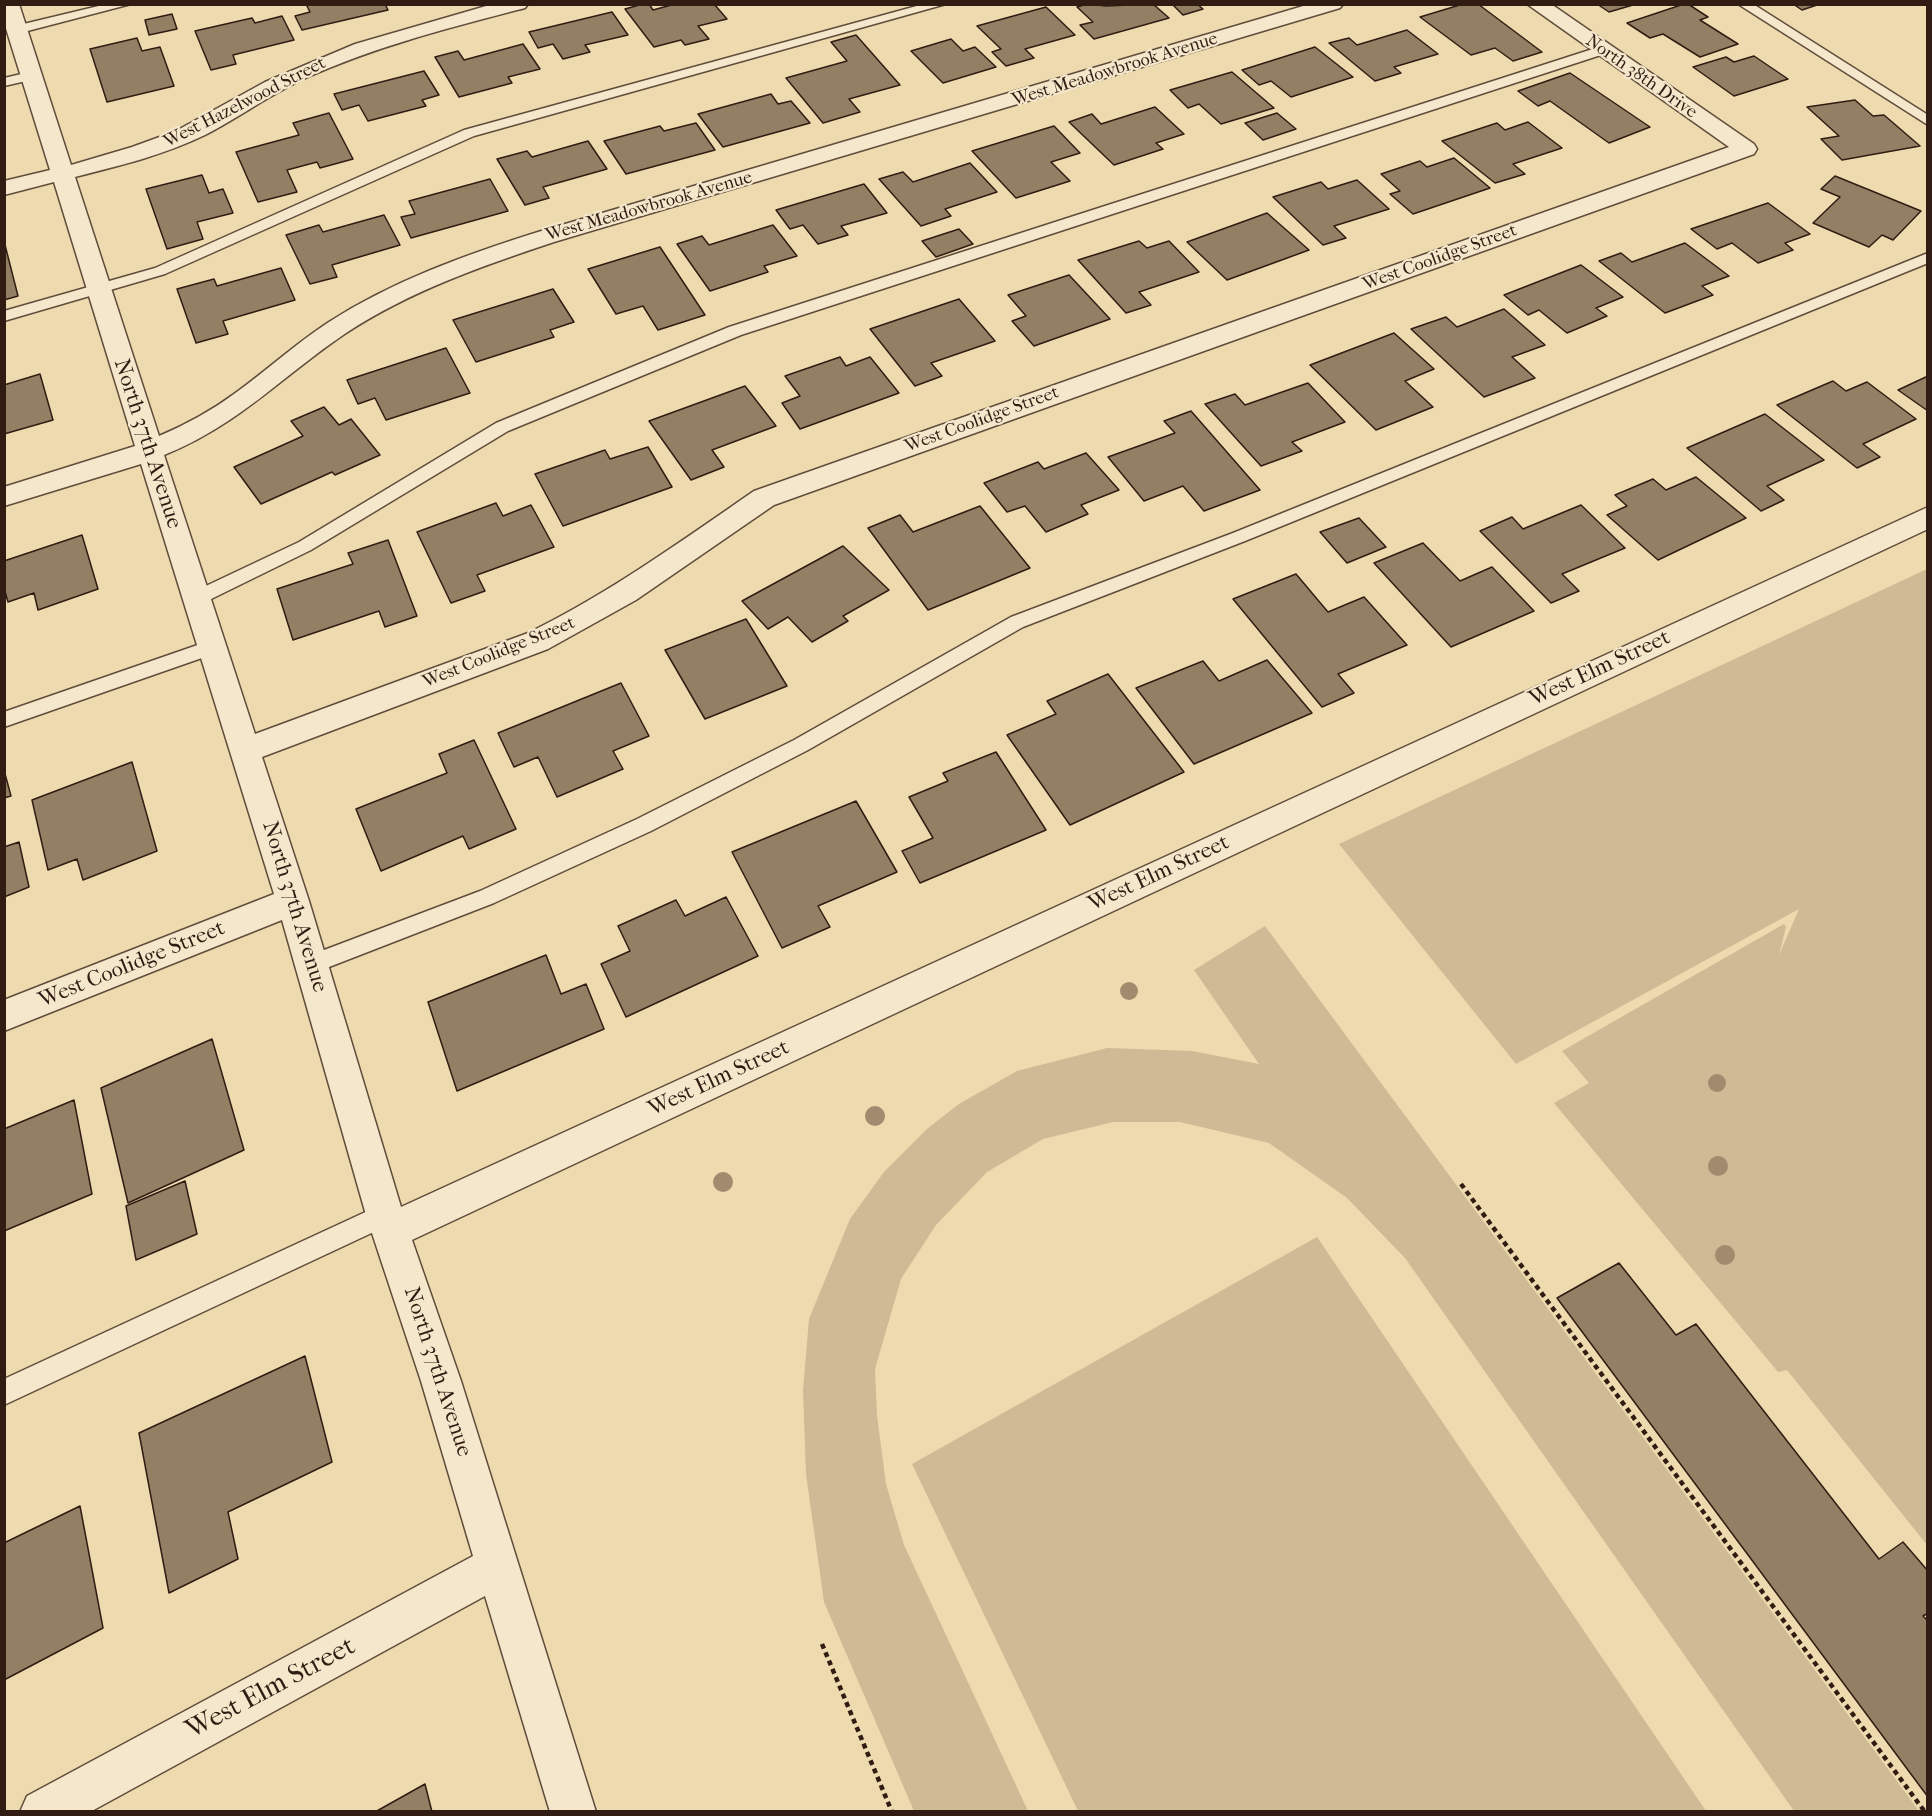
<!DOCTYPE html>
<style>
body{margin:0}
#map{position:relative;width:1932px;height:1816px;overflow:hidden;background:#eedaaf;font-family:"IM FELL French Canon",serif}
canvas{display:block}
.frame{position:absolute;inset:0;border:6px solid #311c13;pointer-events:none}
</style>
<div id="map">
<canvas width="1932" height="1816"></canvas>
<div class="frame"></div>
</div>
<script>
const ctx = document.querySelector('canvas').getContext('2d');
ctx.lineJoin = 'round';
function paint(path, color) { ctx.fillStyle = color; ctx.fill(path, 'evenodd'); }
function stroke(path, color, width, dash) { ctx.strokeStyle = color; ctx.lineWidth = width; ctx.lineCap = dash ? 'butt' : 'round'; ctx.setLineDash(dash || []); ctx.stroke(path); }
function drawText(font, color, halo, rows, align = 'center') {
  ctx.font = font + ' "IM FELL French Canon",serif'; ctx.lineWidth = 4.5; ctx.setLineDash([]); ctx.textBaseline = 'middle'; ctx.strokeStyle = halo; ctx.fillStyle = color; for (const [text, x, y, turn = 0] of rows) {
    ctx.save(); ctx.translate(x, y); ctx.rotate((+turn || 0) * Math.PI / 180); ctx.textAlign = isNaN(turn) ? turn : align; if (halo) ctx.strokeText(text, 0, 0); ctx.fillText(text, 0, 0); ctx.restore();
  }
}
paint(new Path2D(`
 M1927 569V1545L1787 1370 1778 1372 1554 1103 1589 1083 1562 1051 1784 924 1786 927 1779 955 1799 909 1516 1064 1339 844Z
 M1265 926 1919 1811H1794L1405 1258 1347 1198 1269 1143 1180 1122H1113L1043 1139 987 1172 936 1225 901 1279 875 1369 877 1416 886 1484 904 1545 1028 1811H914L824 1602 806 1474 803 1390 809 1319 850 1219 884 1172 928 1128 959 1104 1017 1071 1107 1048 1192 1051 1259 1064 1194 970Z
 M1317 1237 1706 1811H1078L912 1464Z`), '#ceba94');
const building = new Path2D(`
 M306 4H385L388 10 302 30 295 16 310 12Z
 M643 4H649L653 10 675 4H714L727 19 698 26 709 39 685 45 681 40 654 47 625 9Z
 M1087 4 1106 6 1153 4 1169 18 1094 39 1080 25 1093 22 1077 7Z
 M1172 4H1197L1203 9 1183 15Z
 M1463 4H1478L1542 52 1513 61 1495 48 1471 55 1420 17Z
 M1597 4H1632L1633 5 1609 12Z
 M1684 4H1688L1708 17 1700 20 1738 44 1700 57 1663 34 1650 38 1627 23Z
 M1793 4H1820L1802 10Z
 M1046 7 1075 35 1025 49 1034 58 1006 66 992 52 1001 49 977 26Z
 M612 12 628 35 585 45 590 52 563 59 553 44 538 48 529 32Z
 M172 14 177 29 149 35 145 20Z
 M282 16 294 40 233 55 236 64 211 70 195 31 252 18 255 23Z
 M1407 30 1438 54 1394 67 1401 73 1375 81 1329 43 1349 38 1357 45Z
 M856 35 900 85 849 99 860 112 823 123 786 78 847 61 831 42Z
 M137 38 142 51 160 47 174 86 107 102 90 49Z
 M951 39 963 51 975 47 996 67 943 83 911 51Z
 M523 44 540 69 508 77 512 83 459 97 435 57 458 51 464 60Z
 M1315 47 1353 77 1291 97 1271 81 1259 85 1242 70Z
 M1754 56 1788 79 1734 96 1693 67 1726 57 1734 62Z
 M424 71 439 95 422 100 426 106 368 121 359 105 342 110 334 94Z
 M1232 72 1274 108 1221 124 1199 104 1188 108 1170 90Z
 M1570 73 1650 127 1609 143 1550 101 1538 106 1518 91Z
 M771 94 778 104 791 101 810 123 723 147 698 114Z
 M1855 100 1873 116 1884 115 1920 146 1842 160 1821 139 1839 136 1807 107Z
 M1155 107 1184 134 1156 143 1163 149 1114 165 1069 122 1092 114 1101 124Z
 M329 113 353 159 320 168 317 162 287 170 297 192 258 202 236 152 299 135 293 123Z
 M1277 113 1296 129 1263 140 1245 123Z
 M1528 122 1562 148 1513 164 1525 174 1495 183 1442 141 1497 123 1505 130Z
 M696 123 715 150 626 174 604 141 660 126 664 131Z
 M1054 126 1080 153 1051 162 1070 181 1016 198 972 151Z
 M588 141 607 169 543 187 549 198 525 205 497 159 527 151 532 157Z
 M1454 158 1490 188 1413 214 1390 194 1400 191 1381 174 1420 161 1427 167Z
 M970 163 997 192 945 209 951 216 921 226 879 179 903 172 913 182Z
 M202 175 209 193 223 189 233 213 197 222 203 239 167 249 146 189Z
 M1835 176 1921 211 1893 240 1882 235 1869 247 1813 223 1840 197 1821 189Z
 M490 179 508 211 411 238 401 217 415 214 409 201Z
 M1357 180 1389 209 1334 226 1346 238 1323 245 1273 197 1321 182 1328 189Z
 M864 184 887 213 841 226 848 235 818 244 803 225 790 229 776 210Z
 M1768 203 1810 234 1785 243 1793 250 1758 263 1732 243 1717 249 1691 229Z
 M1267 213 1309 250 1227 280 1187 242Z
 M384 215 400 245 332 265 337 277 310 284 286 235 319 225 323 232Z
 M773 225 797 256 764 266 768 272 710 291 677 244 702 236 709 245Z
 M959 229 973 244 936 257 922 241Z
 M4 241 18 296 4 300Z
 M1139 241 1147 248 1169 241 1199 272 1139 292 1151 305 1126 313 1078 260Z
 M1685 243 1729 276 1702 286 1713 295 1665 313 1599 261 1621 253 1632 262Z
 M660 247 705 315 658 330 643 306 616 314 588 269Z
 M1581 265 1623 297 1596 308 1607 316 1567 333 1539 310 1528 315 1504 295Z
 M281 268 295 300 223 321 228 334 196 343 177 289 214 279 217 286Z
 M1069 275 1110 319 1034 346 1012 321 1026 316 1008 295Z
 M553 289 574 322 550 330 554 337 476 362 453 320Z
 M959 299 995 341 931 363 942 376 915 386 870 329Z
 M1504 309 1545 345 1512 357 1535 378 1484 397 1411 329 1446 317 1457 327Z
 M1394 333 1434 369 1405 381 1433 407 1376 430 1310 365Z
 M446 348 470 393 386 420 375 398 358 404 347 380Z
 M840 357 846 366 870 357 899 393 800 429 782 403 800 396 785 376Z
 M40 374 53 420 4 434V385Z
 M1928 376V411L1898 390Z
 M1833 381 1846 391 1867 382 1916 419 1863 444 1880 457 1857 468 1777 405Z
 M1308 383 1345 422 1292 442 1302 451 1261 466 1205 404 1235 394 1245 405Z
 M745 386 776 426 712 450 724 467 691 480 649 421Z
 M324 407 339 425 351 419 380 455 335 475 332 472 261 504 234 467 303 436 291 421Z
 M1191 411 1260 490 1204 511 1183 486 1144 501 1108 457 1175 433 1164 421Z
 M1765 414 1824 460 1767 486 1784 500 1761 511 1687 448Z
 M648 447 672 487 563 526 535 474 605 450 610 459Z
 M1086 453 1119 490 1081 505 1088 514 1046 532 1025 506 1007 512 984 483 1038 462 1044 469Z
 M1696 477 1746 518 1658 560 1607 515 1627 506 1615 495 1653 479 1666 490Z
 M496 503 503 516 531 505 554 547 477 575 485 591 451 603 417 532Z
 M1581 505 1625 548 1562 574 1579 591 1551 603 1480 531 1512 517 1523 529Z
 M980 506 1030 568 928 610 868 528 900 515 913 532Z
 M1359 518 1386 547 1347 563 1320 532Z
 M82 535 98 589 38 610 34 593 8 602 4 588V561Z
 M388 540 417 616 385 627 379 611 293 640 277 589 353 564 348 553Z
 M1423 543 1460 581 1492 567 1534 611 1451 647 1374 563Z
 M843 546 889 590 843 616 848 621 812 642 788 617 768 629 742 601Z
 M1296 574 1328 612 1364 597 1407 645 1338 674 1354 693 1322 707 1233 599Z
 M746 619 787 686 705 719 665 650Z
 M1267 660 1312 713 1194 764 1136 688 1203 661 1219 681Z
 M1108 674 1184 772 1070 825 1007 735 1056 714 1047 701Z
 M621 683 649 736 613 751 623 769 557 797 538 757 514 767 498 733Z
 M474 740 516 829 469 849 463 836 381 871 356 809 447 773 439 754Z
 M996 752 1046 830 920 883 902 851 933 838 909 797 948 781 943 773Z
 M132 762 157 851 83 880 77 859 48 870 32 800Z
 M4 770 11 796 4 798Z
 M856 801 897 872 818 906 830 927 782 948 732 852Z
 M19 842 29 887 4 897V847Z
 M726 897 758 956 626 1017 601 964 630 951 618 926 676 900 685 916Z
 M546 955 561 994 586 984 604 1029 457 1091 428 1002Z
 M212 1039 244 1150 128 1203 101 1088Z
 M74 1100 92 1194 4 1231V1129Z
 M185 1181 197 1234 136 1260 126 1206Z
 M1619 1263 1676 1335 1696 1324 1879 1559 1903 1542 1928 1571V1613L1923 1616 1928 1621V1797L1557 1298Z
 M305 1356 332 1462 228 1512 238 1559 169 1593 139 1433Z
 M80 1506 103 1628 4 1680V1543Z
 M425 1784 432 1812H375Z`);
paint(building, '#937f64');
stroke(building, '#311c13', 1.5);
const service = new Path2D(`
 M107 4H131L16 34 10 30 11 27Z
 M924 4H946L474 136 165 274 4 321V311L155 268 464 130Z
 M1738 4H1753L1928 115V125Z
 M1602 46 1607 47 1609 50 1607 53 741 335 508 431 311 550 203 603 197 605 191 603 188 598 191 593 299 542 496 423 729 327Z
 M30 72 35 73 37 76 35 79 4 86V78Z
 M1928 253V263L1245 541 1023 627 808 750 651 831 494 903 311 974 303 972 300 965 303 958 480 891 637 819 794 740 1011 617 1233 533Z
 M212 640 219 642 221 647 219 652 4 727V712Z
 M385 1203 393 1207 397 1215 393 1223 4 1405V1379Z`);
const minor = new Path2D(`
 M4 4H19L71 165 132 147 176 131 265 82 355 44 493 4H528L525 8C452 27 377 46 308 77 272 93 240 117 205 135 164 155 118 166 75 177L159 436C185 425 211 411 234 394 266 371 295 344 329 322 393 281 465 255 538 232L1310 4H1343L1340 8 554 242C482 266 410 291 346 333 282 376 239 425 164 455L255 734 528 633C608 594 680 542 754 491L1729 147 1527 4H1551L1754 144 1757 149 1754 154 774 505 636 600 548 649 262 757 309 901 401 1207 1928 507V529L412 1240 461 1381 596 1812H550L485 1596 90 1812H20L27 1796 473 1556 421 1381 366 1215 282 920 4 1031V1000L274 894 141 464 4 506V487L135 446 54 182 4 195V181L50 170 4 22Z`);
stroke(service, '#604c3a', 3);
stroke(minor, '#604c3a', 3);
stroke(new Path2D(`
 M1461 1184 1925 1812
 M822 1644 892 1812`), '#311c13', 4.5, [5, 4]);
paint(service, '#f4e7cb');
paint(minor, '#f4e7cb');
ctx.fillStyle = '#a08b6f';
for (const [x, y, r] of [
 [1129,991,9],
 [1717,1083,9],
 [875,1116,10],
 [1718,1166,10],
 [723,1182,10],
 [1725,1255,10]
]) { ctx.beginPath(); ctx.arc(x, y, r, 0, 2 * Math.PI); ctx.fill(); }
drawText('18px', '#311c13', '#f4e7cb', [
 ["West Meadowbrook Avenue",1115,70,-17],
 ["North 38th Drive",1641,77,35],
 ["West Hazelwood Street",245,103,-27],
 ["West Meadowbrook Avenue",649,207,-16],
 ["West Coolidge Street",1440,258,-20],
 ["West Coolidge Street",982,420,-20],
 ["West Coolidge Street",499,653,-22]
]);
drawText('22px', '#311c13', '#f4e7cb', [
 ["North 37th Avenue",147,444,72],
 ["West Elm Street",1600,669,-25],
 ["West Elm Street",1159,874,-25],
 ["North 37th Avenue",294,907,73],
 ["West Coolidge Street",132,965,-22],
 ["West Elm Street",719,1079,-25],
 ["North 37th Avenue",437,1372,72]
]);
drawText('27px', '#311c13', '#f4e7cb', [
 ["West Elm Street",271,1689,-28]
]);
</script>
